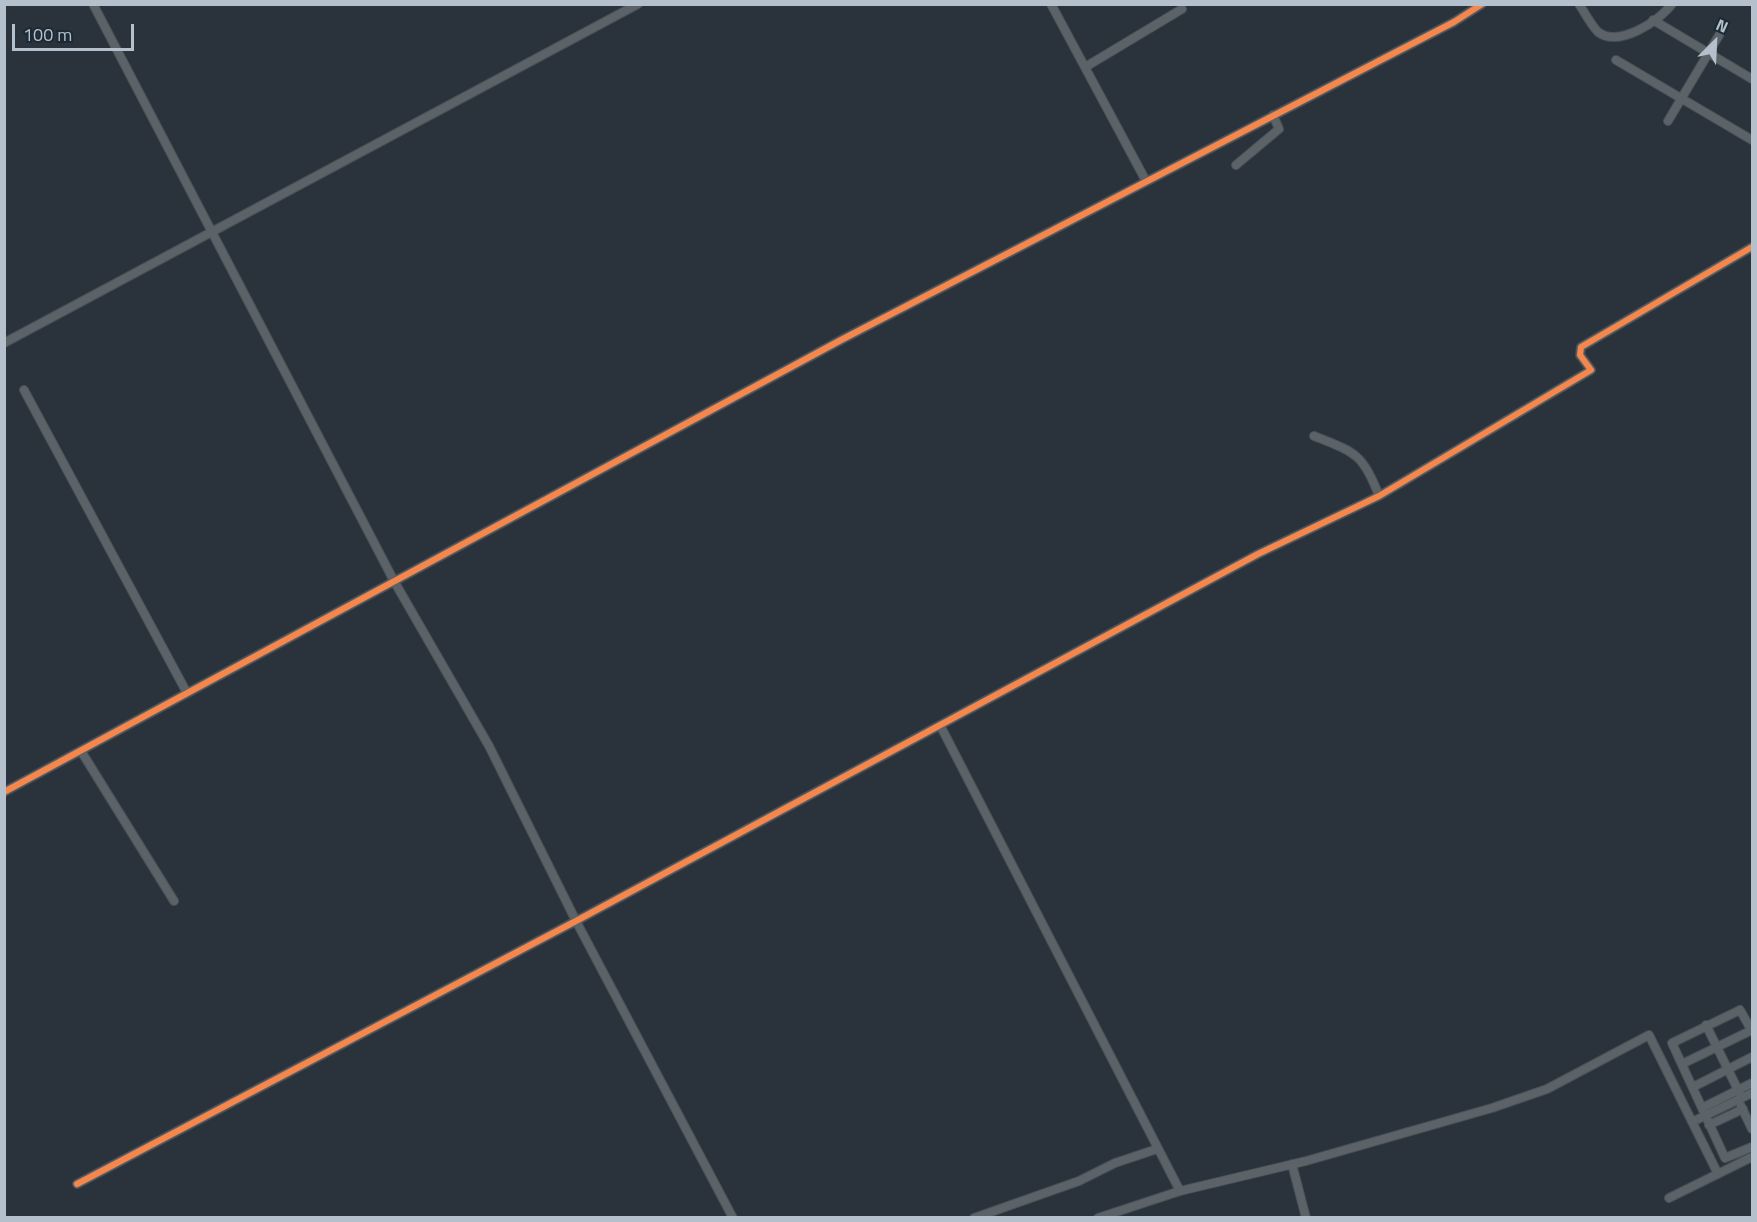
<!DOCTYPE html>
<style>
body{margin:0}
#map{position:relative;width:1757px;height:1222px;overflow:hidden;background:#2a333b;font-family:"Titillium Web",sans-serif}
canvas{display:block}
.frame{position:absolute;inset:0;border:6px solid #b4c0cc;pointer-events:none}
.north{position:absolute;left:1685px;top:12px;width:60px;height:60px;-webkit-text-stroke:4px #1c2a36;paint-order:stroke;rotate:24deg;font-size:16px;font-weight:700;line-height:24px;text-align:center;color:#b4c0cc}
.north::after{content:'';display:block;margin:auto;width:21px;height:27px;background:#b4c0cc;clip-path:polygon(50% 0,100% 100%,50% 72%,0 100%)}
.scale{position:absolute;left:12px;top:24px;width:122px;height:27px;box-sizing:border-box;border:3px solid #b4c0cc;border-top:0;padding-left:8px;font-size:18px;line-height:21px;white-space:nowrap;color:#b4c0cc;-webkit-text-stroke:4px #1c2a36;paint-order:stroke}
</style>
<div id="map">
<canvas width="1757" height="1222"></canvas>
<div class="frame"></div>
<div class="north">N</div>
<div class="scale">100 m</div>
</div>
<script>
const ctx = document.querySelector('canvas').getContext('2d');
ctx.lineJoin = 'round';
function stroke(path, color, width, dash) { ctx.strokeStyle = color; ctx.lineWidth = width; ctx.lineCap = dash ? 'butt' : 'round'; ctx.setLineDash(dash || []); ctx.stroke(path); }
const street = new Path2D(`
 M93 4 394 581 489 746 576 921 733 1218
 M1051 4 1146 181
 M1579 4C1585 13 1591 25 1598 32 1619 48 1659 21 1672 4
 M1653 20 1752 79
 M1616 60 1752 140
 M1087 66 1182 9
 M1668 121 1721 32
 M1236 165 1279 129 1273 115
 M4 343 638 4
 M24 390 187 693
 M1314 436C1354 452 1363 453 1379 496
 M940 725 1180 1191
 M81 751 174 901
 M4 792 841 340 1454 22 1482 4
 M1706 1025 1742 1098
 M1752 1031 1740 1010 1672 1043 1702 1108 1752 1083
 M1682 1064 1752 1030
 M1693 1087 1752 1057
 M1741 1106 1752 1129
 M1702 1108 1725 1158 1752 1147
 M1692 1122 1752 1093
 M1709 1125 1743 1109
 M1292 1164 1306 1218
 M77 1184 576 921 1258 554 1379 496 1591 370 1580 355 1581 347 1752 247
 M1669 1198 1752 1157
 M974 1218 1079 1181 1115 1163 1157 1149
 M1098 1218 1180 1191 1306 1161 1492 1108 1547 1089 1649 1035 1718 1174`);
stroke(street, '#484f55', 10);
stroke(street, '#5b6268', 8);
stroke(new Path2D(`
 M4 792 841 340 1454 22 1482 4
 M77 1184 576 921 1258 554 1379 496 1591 370 1580 355 1581 347 1752 247`), '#f5874c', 6);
</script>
